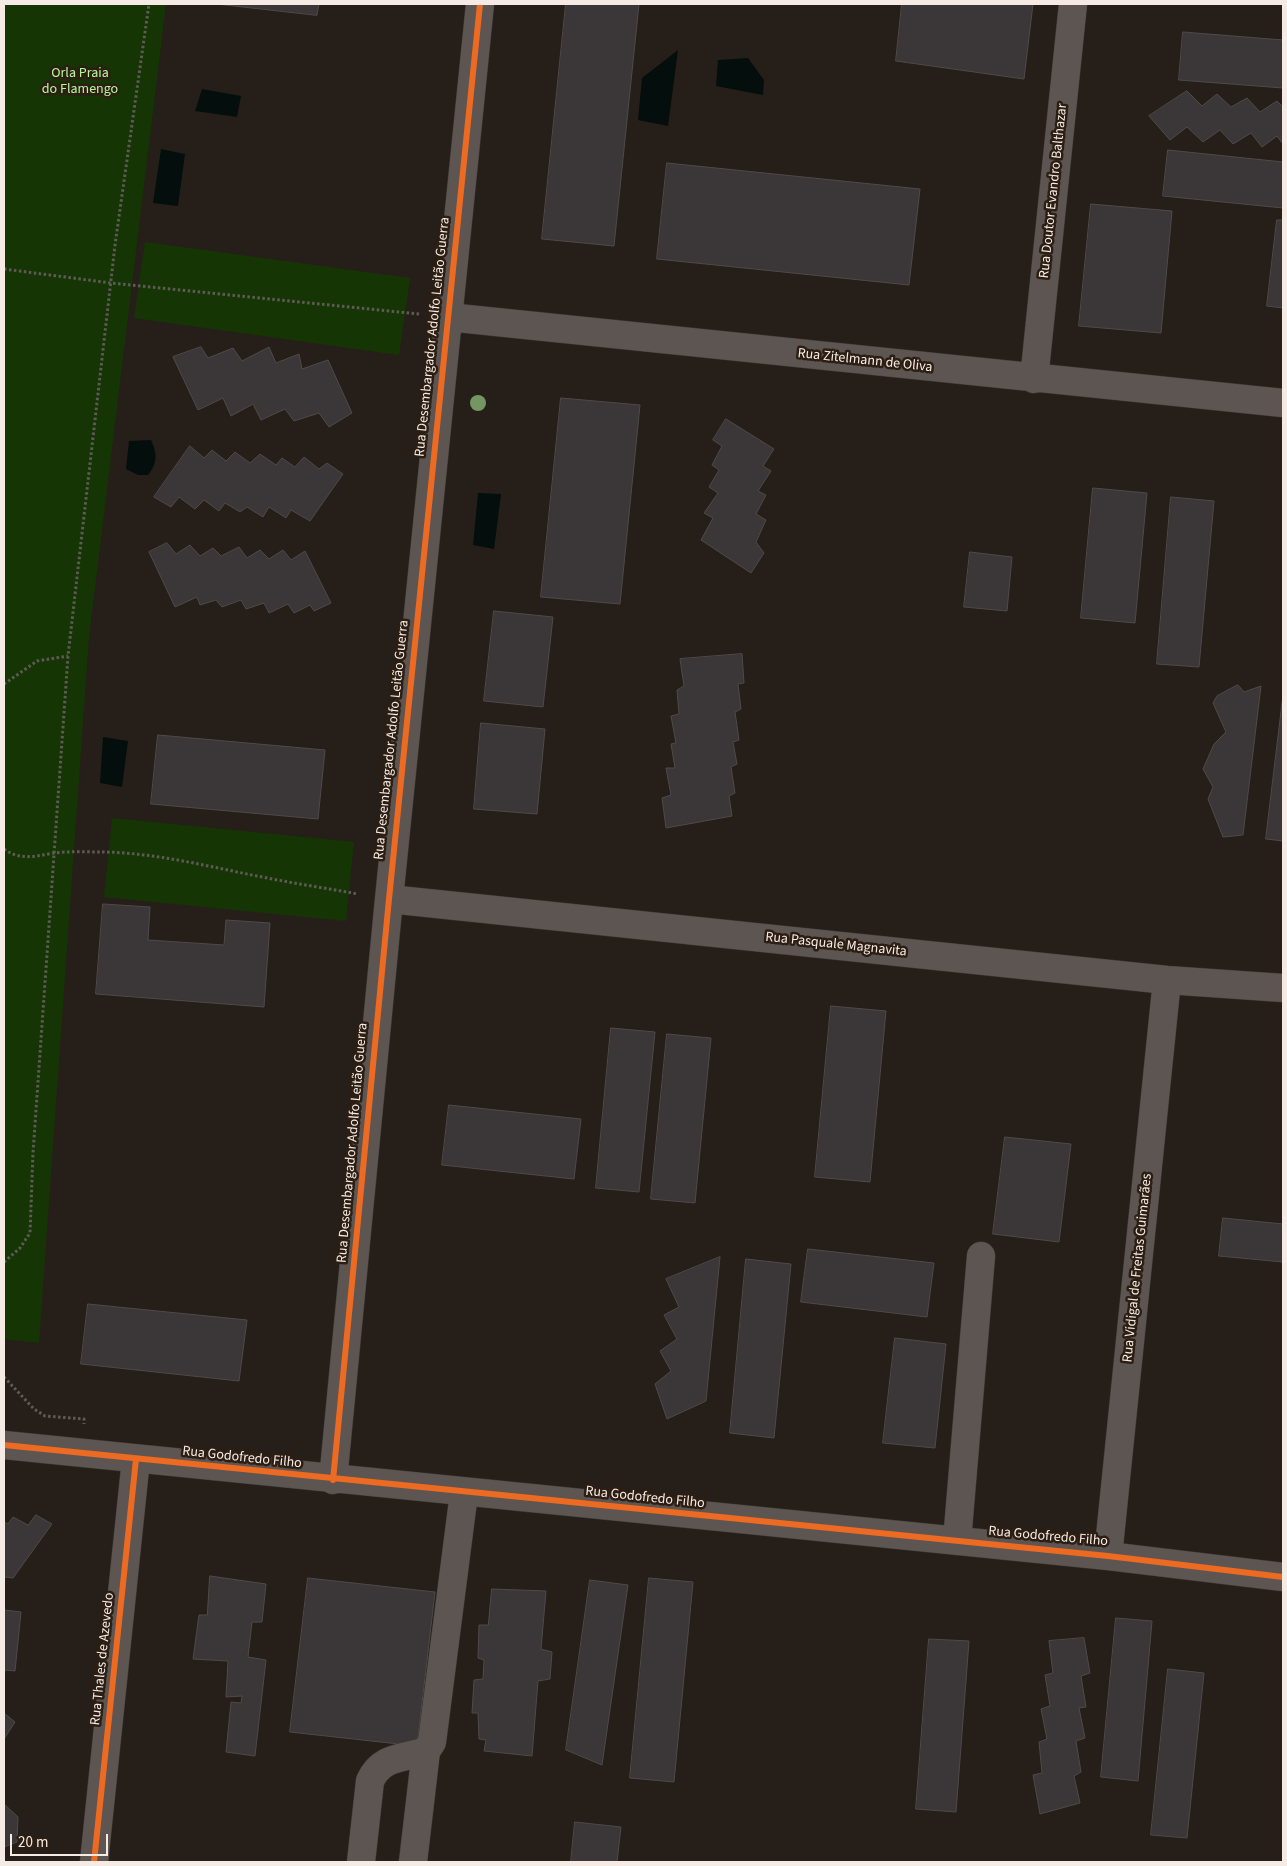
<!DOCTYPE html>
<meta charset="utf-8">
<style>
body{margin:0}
#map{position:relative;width:1287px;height:1866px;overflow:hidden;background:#261f19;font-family:"Source Sans 3",sans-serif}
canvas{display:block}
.frame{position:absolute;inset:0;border:5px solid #f5ebe4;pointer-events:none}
.scale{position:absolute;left:10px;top:1834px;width:98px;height:22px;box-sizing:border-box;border:2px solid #f5ebe4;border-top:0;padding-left:6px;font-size:15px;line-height:18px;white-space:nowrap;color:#f5ebe4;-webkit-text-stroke:4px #2c1e13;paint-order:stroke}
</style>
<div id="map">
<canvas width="1287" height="1866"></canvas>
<div class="frame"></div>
<div class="scale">20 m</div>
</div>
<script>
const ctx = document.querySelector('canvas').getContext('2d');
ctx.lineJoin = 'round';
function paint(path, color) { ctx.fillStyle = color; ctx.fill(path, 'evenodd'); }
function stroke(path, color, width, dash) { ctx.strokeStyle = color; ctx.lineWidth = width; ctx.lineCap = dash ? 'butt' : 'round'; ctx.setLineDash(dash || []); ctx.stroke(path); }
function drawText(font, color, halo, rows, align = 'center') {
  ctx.font = font + ' "Source Sans 3",sans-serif'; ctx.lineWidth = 5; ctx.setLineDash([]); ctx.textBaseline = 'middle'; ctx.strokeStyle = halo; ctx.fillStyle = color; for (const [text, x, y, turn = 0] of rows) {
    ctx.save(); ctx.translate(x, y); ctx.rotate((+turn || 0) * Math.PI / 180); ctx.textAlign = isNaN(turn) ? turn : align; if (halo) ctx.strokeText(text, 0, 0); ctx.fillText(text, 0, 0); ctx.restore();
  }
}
paint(new Path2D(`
 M4 4H166L89 637 39 1343 4 1339Z
 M145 242 410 278 399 355 134 318Z
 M112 818 354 842 346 921 104 897Z`), '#163505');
paint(new Path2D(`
 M678 50 668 126 638 120 642 78Z
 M748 58 764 80 763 95 716 86 718 60Z
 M202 89 241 96 237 117 195 111Z
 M161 149 185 154 178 206 153 203Z
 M151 440C157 453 158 463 148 475H138L126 469 129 441Z
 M478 493 501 494 494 549 473 545Z
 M103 737 128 741 122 787 100 783Z`), '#040e0d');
const building = new Path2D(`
 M217 4H319L317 15Z
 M566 4H639L614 246 542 239Z
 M902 4H1033L1024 79 896 61Z
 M1183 32 1283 40V88L1179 80Z
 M1187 91 1202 106 1217 94 1231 107 1247 98 1260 112 1277 101 1283 107V144L1277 136 1262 147 1251 133 1233 144 1220 130 1203 142 1187 127 1170 140 1149 116Z
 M1168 150 1283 162V208L1163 196Z
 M667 163 920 189 909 285 657 259Z
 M1091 204 1172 211 1161 333 1079 326Z
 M1277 220H1283V308L1267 306Z
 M201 347 208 358 233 348 242 361 269 347 276 363 299 354 302 369 328 360 352 413 329 427 319 413 294 421 285 409 261 420 253 404 231 416 223 398 198 410 173 357Z
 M561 398 640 405 620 604 541 597Z
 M726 419 774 449 763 466 771 471 758 491 766 495 756 514 766 520 756 542 764 553 751 573 701 540 713 518 704 513 718 493 709 487 719 470 712 465 722 446 713 440Z
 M190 446 204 458 212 450 226 461 235 452 250 463 260 454 276 465 282 458 295 467 304 457 319 469 327 463 343 474 310 521 291 510 286 518 269 507 263 517 247 507 240 512 225 503 219 511 204 500 195 509 179 497 171 507 154 497Z
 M1093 488 1147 493 1135 623 1081 618Z
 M1171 497 1214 501 1199 667 1157 664Z
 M167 543 176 554 190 545 200 556 213 548 221 556 239 547 247 558 260 550 269 559 283 550 291 560 305 551 331 603 314 611 310 605 294 613 288 604 269 613 264 603 246 609 241 600 222 607 216 600 200 605 197 597 175 607 149 552Z
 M970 552 1012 557 1007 611 964 607Z
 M494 611 553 617 543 707 484 701Z
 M742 654 744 683 738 684 741 709 735 712 739 740 733 742 737 764 731 767 735 793 729 796 732 816 666 828 662 798 671 795 666 768H675L671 744 676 743 671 716 679 714 677 690 684 686 680 659Z
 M1238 685 1244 692 1261 686 1243 835 1223 837 1208 799 1213 787 1203 769 1214 744 1226 732 1213 703 1217 696Z
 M1283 695V841L1266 839Z
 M481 723 545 729 537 814 474 809Z
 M158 735 325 750 318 819 151 804Z
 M103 904 150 907 148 940 224 945 226 920 270 923 264 1007 96 994Z
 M831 1006 886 1011 870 1182 815 1177Z
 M611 1028 655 1032 639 1192 596 1188Z
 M667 1034 711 1038 695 1203 651 1199Z
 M449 1105 581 1119 574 1179 442 1165Z
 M1005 1137 1071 1144 1059 1242 993 1234Z
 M1223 1218 1283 1224V1262L1219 1256Z
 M808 1249 934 1263 927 1317 801 1302Z
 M720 1257 706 1401 667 1419 655 1384 671 1371 660 1351 677 1339 664 1315 679 1307 666 1279Z
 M746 1259 791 1264 774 1438 730 1433Z
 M88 1304 247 1320 239 1381 81 1364Z
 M895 1338 946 1344 935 1448 883 1443Z
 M36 1515 52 1524 13 1578 4 1577V1522L8 1524 13 1517 28 1525Z
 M210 1576 266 1584 262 1622H252L248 1657 266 1660 255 1756 226 1752 231 1702 241 1703 242 1696 226 1697 228 1661 193 1659 199 1615H207Z
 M308 1578 435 1592 417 1746 290 1732Z
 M649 1578 693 1582 674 1782 630 1778Z
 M590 1580 628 1585 602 1765 566 1750Z
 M492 1589 546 1591 541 1649 552 1652 550 1679 538 1681 532 1756 484 1751 486 1740 479 1739 478 1713H472L474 1680 483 1679 484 1660 478 1658 479 1625H488Z
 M4 1610 21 1612 15 1671 4 1670Z
 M1116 1618 1152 1621 1138 1781 1101 1777Z
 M1084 1638 1090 1673 1081 1676 1086 1707 1079 1708 1085 1738 1076 1741 1081 1772 1074 1776 1080 1803 1040 1814 1033 1775 1042 1773 1039 1742 1047 1739 1041 1709 1050 1706 1045 1675 1053 1673 1049 1641Z
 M929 1639 969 1641 956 1812 916 1809Z
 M1168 1669 1204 1673 1187 1838 1151 1835Z
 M4 1713 15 1722 4 1739Z
 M4 1804 18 1817 17 1842 4 1847Z
 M575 1822 621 1827 617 1862H571Z`);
paint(building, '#3b3637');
stroke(building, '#4f4a4a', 1);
const minor = new Path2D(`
 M448 317 1283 403
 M1034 379 1073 4
 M389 899 1167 980 1283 988
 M4 1445 1108 1556 1283 1577
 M333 1480 389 899 480 4
 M957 1541 981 1256
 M1108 1556 1167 980
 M94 1862 136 1459
 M361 1862 370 1781C381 1756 402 1759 426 1751L432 1742 464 1493
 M413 1862 426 1751`);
stroke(minor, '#413a36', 29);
stroke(new Path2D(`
 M4 269 111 283 420 314
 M4 684 37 661 68 656
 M4 849C20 861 36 856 54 853 70 851 88 852 104 852 156 853 206 866 257 876 291 883 325 888 358 894
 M4 1262 20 1248 30 1233 33 1153 68 656 115 245 149 4
 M4 1377 34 1409 45 1416 84 1419V1424`), '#605a56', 3, [2.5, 2.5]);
stroke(minor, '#5c5551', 28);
stroke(new Path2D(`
 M4 1445 1108 1556 1283 1577
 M333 1480 389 899 480 4
 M94 1862 136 1459`), '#ed6a23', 6);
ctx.fillStyle = '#749662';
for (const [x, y] of [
 [478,403]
]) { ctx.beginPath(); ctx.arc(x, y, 8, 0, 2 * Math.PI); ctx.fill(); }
drawText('14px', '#b4f79d', '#2c1e13', [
 ["Orla Praia",80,74],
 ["do Flamengo",80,90]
]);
drawText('14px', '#f5ebe4', '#2c1e13', [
 ["Rua Doutor Evandro Balthazar",1054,191,-84],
 ["Rua Desembargador Adolfo Leitão Guerra",433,337,-84],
 ["Rua Zitelmann de Oliva",865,361,6],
 ["Rua Desembargador Adolfo Leitão Guerra",392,740,-84],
 ["Rua Pasquale Magnavita",836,945,6],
 ["Rua Desembargador Adolfo Leitão Guerra",353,1143,-85],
 ["Rua Vidigal de Freitas Guimarães",1138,1268,-84],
 ["Rua Godofredo Filho",242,1458,6],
 ["Rua Godofredo Filho",645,1498,6],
 ["Rua Godofredo Filho",1048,1537,5],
 ["Rua Thales de Azevedo",103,1659,-84]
]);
</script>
